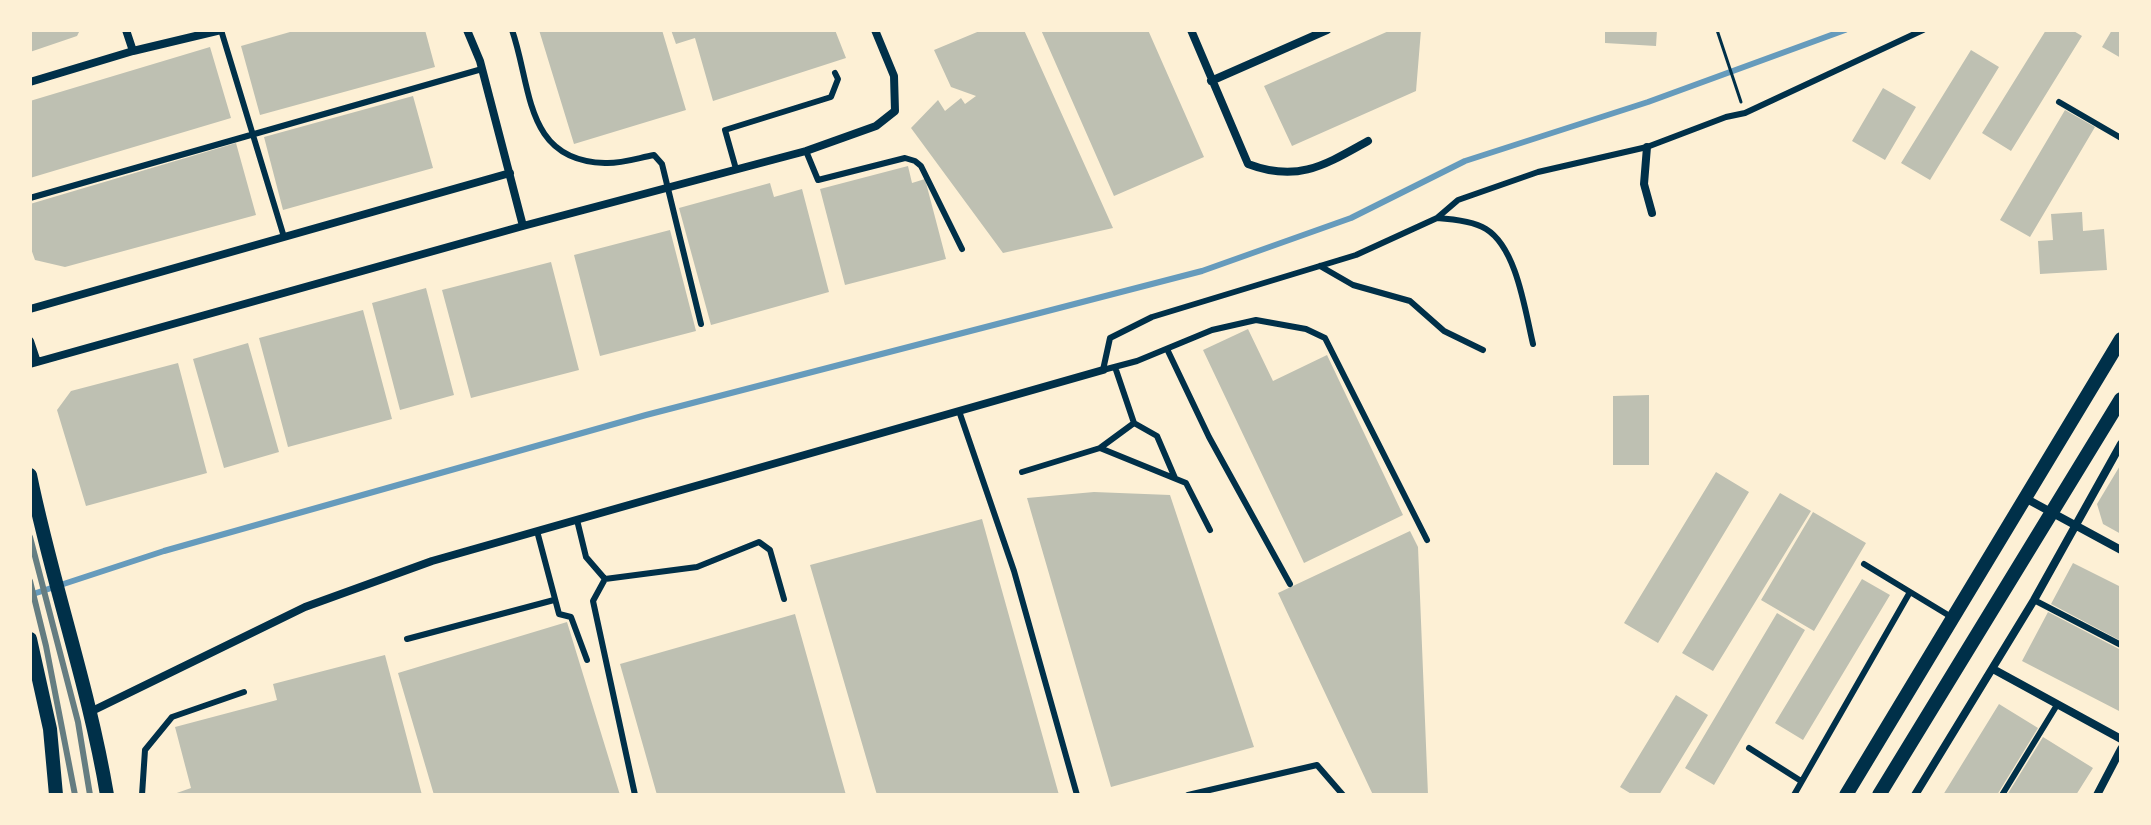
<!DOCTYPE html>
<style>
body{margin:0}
#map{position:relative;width:2151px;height:825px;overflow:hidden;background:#fdf0d5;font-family:"DejaVu Sans",sans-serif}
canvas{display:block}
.frame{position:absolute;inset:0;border:32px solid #fdf0d5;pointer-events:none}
</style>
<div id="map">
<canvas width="2151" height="825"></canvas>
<div class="frame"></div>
</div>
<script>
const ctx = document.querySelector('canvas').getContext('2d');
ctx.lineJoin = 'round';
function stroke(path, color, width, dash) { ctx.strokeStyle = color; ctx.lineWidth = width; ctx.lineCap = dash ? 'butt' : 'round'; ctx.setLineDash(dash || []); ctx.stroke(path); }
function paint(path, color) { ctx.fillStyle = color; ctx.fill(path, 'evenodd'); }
stroke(new Path2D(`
 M30 595 164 551 646 415 1202 271 1351 218 1465 161 1648 102 1845 30`), '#669bbc', 6);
paint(new Path2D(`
 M30 30H80L77 36 30 52Z
 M297 30H425L435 67 260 115 241 46Z
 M539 30H662L686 110 574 144Z
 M671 30H835L846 58 713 101 695 38 676 44Z
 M982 30H1024L1113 228 1003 253 911 128 938 100 945 111 961 98 965 104 976 96 951 87 934 50Z
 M1041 30H1148L1204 157 1114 196Z
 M1391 30H1421L1416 91 1292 146 1264 86Z
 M1605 30H1657L1656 46 1605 43Z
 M2046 30H2072L2082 36 2011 151 1982 133Z
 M2112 30H2121V58L2102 47Z
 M210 47 231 118 30 178V101Z
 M1971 50 1999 67 1930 180 1901 163Z
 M1883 88 1916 107 1885 160 1852 141Z
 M413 96 433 168 283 210 264 137Z
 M2065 110 2095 127 2030 237 2000 220Z
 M236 143 256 215 65 267 35 260 30 246V204Z
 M908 166 912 183 925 179 946 259 845 285 820 189Z
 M770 183 774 197 802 189 829 292 711 325 679 208Z
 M2082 212 2083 231 2104 229 2107 270 2040 274 2038 241 2053 240 2051 214Z
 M670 230 696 331 600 356 574 255Z
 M551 262 579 370 471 398 442 290Z
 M426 288 454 395 400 410 372 303Z
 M363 310 392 419 288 447 259 338Z
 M1248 329 1273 381 1327 355 1403 515 1304 563 1203 350Z
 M248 343 279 452 224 468 193 359Z
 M178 363 207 473 86 506 57 410 71 391Z
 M1649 395V465H1613V396Z
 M2121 464V534L2103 524 2097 504Z
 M1716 472 1749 492 1658 643 1624 623Z
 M1094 492 1170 495 1254 747 1111 787 1027 498Z
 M1780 493 1811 511 1713 671 1682 653Z
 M1813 512 1866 543 1814 631 1761 600Z
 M982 519 1059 795H877L810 565Z
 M1410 531 1418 547 1428 795H1373L1278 593Z
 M2073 563 2121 587V641L2051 604Z
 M1862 579 1890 595 1803 740 1775 723Z
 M2048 612 2121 650V712L2022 661Z
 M1777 613 1805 630 1714 785 1685 768Z
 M795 614 846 795H657L620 664Z
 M567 622 620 795H434L398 673Z
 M385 655 422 795H171L191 788 175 727 277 700 273 684Z
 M1676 695 1708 715 1659 795H1633L1620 787Z
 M1999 704 2038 728 1997 795H1943Z
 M2043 737 2093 768 2076 795H2007Z`), '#bec0b2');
stroke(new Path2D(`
 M1717 30 1741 102`), '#003049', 3);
stroke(new Path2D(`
 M221 30 284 237
 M512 30C532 87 524 161 605 163 620 164 638 158 654 155L662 164 701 324
 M2059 102 2121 138
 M806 151 818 180 905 158 915 161 921 166 962 249
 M736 169 725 130 831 97 838 79 835 73
 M30 198 482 69
 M1437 218C1453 219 1473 221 1486 229 1517 248 1525 311 1533 344
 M1320 266 1353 285 1410 301 1444 331 1483 350
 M1167 349 1209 437 1290 584
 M959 411 1014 571 1077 795
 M1134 423 1157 436 1175 478
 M1100 448 1186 483 1210 530
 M1022 472 1100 448 1134 423 1115 367
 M577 520 586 557 605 579 697 567 759 542 770 550 784 599
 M537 531 559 614 571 617 587 660
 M1427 540 1325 338 1306 329 1256 320 1212 330 1137 361 1103 370 1110 338 1152 317 1356 255 1437 218 1458 200 1538 172 1647 147 1726 117 1745 113 1923 30
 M1864 564 1953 618
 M605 579 593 601 635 795
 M2034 600 2121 645
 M407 639 554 600
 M1749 748 1801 781
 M142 795 145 750 172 717 244 692
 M1188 795 1317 765 1343 795
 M1794 795 1910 592
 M2002 795 2057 705`), '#003049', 6);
stroke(new Path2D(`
 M126 30 133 51
 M467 30 480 61 523 226
 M1191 30 1248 164C1298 183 1325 165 1368 141
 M1211 81 1327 30
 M30 82 133 51 221 30
 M1647 147 1644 184 1652 213
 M30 309 510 173
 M30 341 37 362
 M30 364 523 226 806 151 876 126 895 111 894 76 875 30
 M2025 498 2121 550
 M1993 669 2121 739
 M90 712 305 607 432 561 1103 370
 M1915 795 2034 600 2121 444
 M2097 795 2121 749`), '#003049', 8);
stroke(new Path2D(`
 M30 475C52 583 89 687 107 795
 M30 639 50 729 56 795
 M1846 795 2121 339
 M1879 795 2121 399`), '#003049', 14);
stroke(new Path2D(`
 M30 537 78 722 90 795
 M30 581 46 646 75 795`), '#657d81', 6);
</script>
